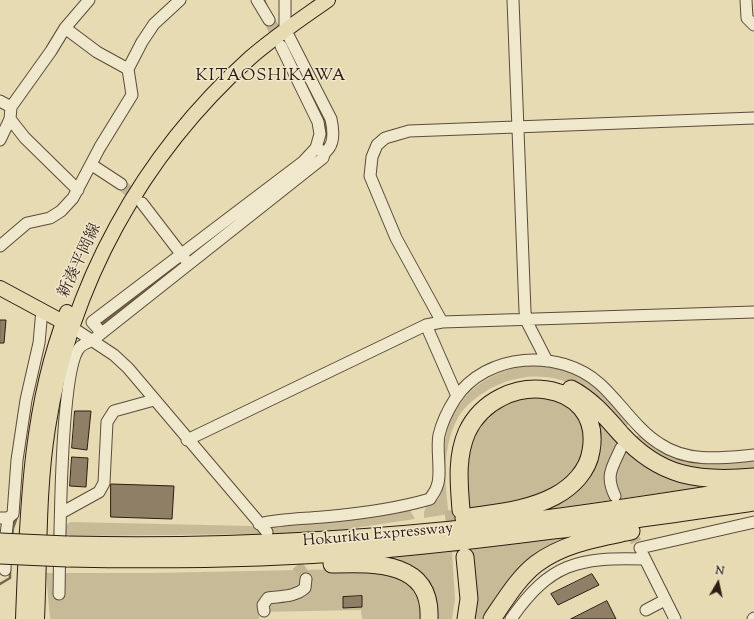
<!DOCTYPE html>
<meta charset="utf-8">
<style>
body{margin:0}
#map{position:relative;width:754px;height:619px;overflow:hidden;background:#e6dbb2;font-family:"Sorts Mill Goudy",serif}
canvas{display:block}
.north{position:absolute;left:698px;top:563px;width:40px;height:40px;-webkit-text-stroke:3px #efe8cd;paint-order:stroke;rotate:9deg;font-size:11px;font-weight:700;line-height:16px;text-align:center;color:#2e1b13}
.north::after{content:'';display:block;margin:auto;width:14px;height:18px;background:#2e1b13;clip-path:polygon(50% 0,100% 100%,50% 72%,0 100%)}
</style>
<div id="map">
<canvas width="754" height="619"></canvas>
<div class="north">N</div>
</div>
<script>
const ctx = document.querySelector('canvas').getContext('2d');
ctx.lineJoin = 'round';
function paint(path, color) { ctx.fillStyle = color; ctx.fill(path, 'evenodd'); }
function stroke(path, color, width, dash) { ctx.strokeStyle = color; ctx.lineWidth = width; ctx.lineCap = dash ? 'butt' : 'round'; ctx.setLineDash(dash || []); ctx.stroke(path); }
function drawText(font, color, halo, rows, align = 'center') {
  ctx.font = font + ' "Sorts Mill Goudy","Noto Serif JP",serif'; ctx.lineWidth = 3; ctx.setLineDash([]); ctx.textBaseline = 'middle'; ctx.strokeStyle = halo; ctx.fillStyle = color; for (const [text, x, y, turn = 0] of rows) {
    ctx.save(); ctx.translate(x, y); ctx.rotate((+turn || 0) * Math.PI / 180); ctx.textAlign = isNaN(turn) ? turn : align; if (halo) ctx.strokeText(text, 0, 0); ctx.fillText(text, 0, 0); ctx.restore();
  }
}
paint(new Path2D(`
 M536 364C546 365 557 366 567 368 588 374 617 404 628 423L626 429C613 418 600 407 586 396 582 392 576 385 570 383 538 370 503 377 476 398 470 403 463 409 459 416 442 444 444 483 449 514L424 518V512L426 507C435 503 439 500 442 491 443 472 442 453 446 435 457 390 493 369 536 364Z
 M524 396 552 397 577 413 587 439 580 465 561 484 527 500 468 510 465 498 467 446 493 410Z
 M590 413 637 457 736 482 515 514 583 479Z
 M636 436H643L657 447 754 459V471L738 473 675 467 634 438Z
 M410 510 415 519 327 532 271 534 273 525Z
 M70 522 252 526 263 534 71 536 64 533 66 525Z
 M588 534 557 547 486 619H473L469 550Z
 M452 552 455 599 452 619H433L430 595 368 558Z
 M346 569C359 570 375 568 387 572 409 579 421 597 422 619H362L361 610 260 612 259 619H50L46 573H154ZM361 596 362 607 343 608V597Z`), '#c7ba97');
stroke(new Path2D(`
 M264 0 266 5
 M273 18 279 30
 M323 121 325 126V131
 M100 325 179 265
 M12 537 13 528 17 517
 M0 584 10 578V568`), '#776752', 2.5);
const building = new Path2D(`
 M0 320H6L4 343H0Z
 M75 411H91L87 450 72 448Z
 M72 457 88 458 86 487 70 486Z
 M111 484 174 486 172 519 111 517Z
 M592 574 599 585 558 605 551 594Z
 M362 596V607L343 608V597Z
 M607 601 616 619H571Z`);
paint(building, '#8e7f66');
stroke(building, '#2e1b13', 1);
stroke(new Path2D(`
 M269 20 280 43
 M121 184 140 202
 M628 524 636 542
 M286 553 301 570 306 579`), '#c1b592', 11, [11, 5.5]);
stroke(new Path2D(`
 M453 510 458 558`), '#c1b592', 17, [17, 8]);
const minor = new Path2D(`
 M257 0 269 20
 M513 0 525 311 526 320 547 361
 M746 0 747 18 754 25
 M65 28 97 52 128 69
 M281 46 318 122 320 134 316 148
 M0 101 11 107 10 119 0 140
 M11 107 51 51 65 28 89 0
 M10 119 25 138 78 190
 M92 165 121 184
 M142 203 185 259
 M0 246 27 223 50 218 61 211 73 198 100 147 132 95 128 69 142 42 154 24 180 0
 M442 322 396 238 370 176 372 157 377 145 385 138 409 131 754 118
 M67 324 114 355 128 368 267 532
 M426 325 457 396
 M101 332 92 322 303 162 316 148 324 152
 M187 440 426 325 442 322 754 312
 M615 496C605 475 612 468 621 448
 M61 513 99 492 104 483 107 422 114 411 154 400
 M0 518H8L13 514 17 460 26 400 39 343 42 310
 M259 524C280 519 301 519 323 517 358 514 396 509 430 499 432 495 436 491 437 486 442 475 436 449 439 435 442 422 448 410 455 399 486 352 560 348 600 384 621 403 636 429 660 444 688 463 722 458 754 455
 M640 548 754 522
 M642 553 675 619
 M5 570 6 535 8 518
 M59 594C60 556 59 369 80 347 83 344 89 342 93 340L323 158C324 152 326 152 329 148 335 140 333 128 331 119L285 29V0
 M646 610 665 600
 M264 611 263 605 268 598C282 596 295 597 305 588L306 579
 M511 619C550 563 578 557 644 559
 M753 619 754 618`);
const major = new Path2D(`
 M0 288 63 322
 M23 619C27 516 29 409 67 312
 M37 619C40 555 38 491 48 428 70 285 142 155 250 58 274 37 301 19 328 0`);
const highway = new Path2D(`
 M571 389C592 400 606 417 621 434 660 477 698 482 754 477
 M461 510C459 484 456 457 467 432 498 367 604 378 591 451 588 471 572 487 555 496 527 511 494 513 464 518
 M67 545C208 548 349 542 490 526 578 516 666 502 754 488
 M465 557 469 599 466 619
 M67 558C165 560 264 559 362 551 493 540 623 521 754 502
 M332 564C373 563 432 560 429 619
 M492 619C505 600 518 578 536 564 564 543 598 538 631 531`);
stroke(minor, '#5c4b3b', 13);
stroke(major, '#2e1b13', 16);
stroke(highway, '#2e1b13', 19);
stroke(minor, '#efe8cd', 11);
stroke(major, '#e6dbb2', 14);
stroke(highway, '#e6dbb2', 17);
const highwayBridge = new Path2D(`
 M0 542 67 545
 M0 555 67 558`);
stroke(highwayBridge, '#2e1b13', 19, []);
stroke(highwayBridge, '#e6dbb2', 17);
drawText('16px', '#2e1b13', '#efe8cd', [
 ["新湊平岡線",81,261,-65],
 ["Hokuriku Expressway",378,536,-5]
]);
ctx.letterSpacing = '1px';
drawText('17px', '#2e1b13', '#efe8cd', [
 ["KITAOSHIKAWA",271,77]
]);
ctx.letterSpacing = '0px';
</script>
